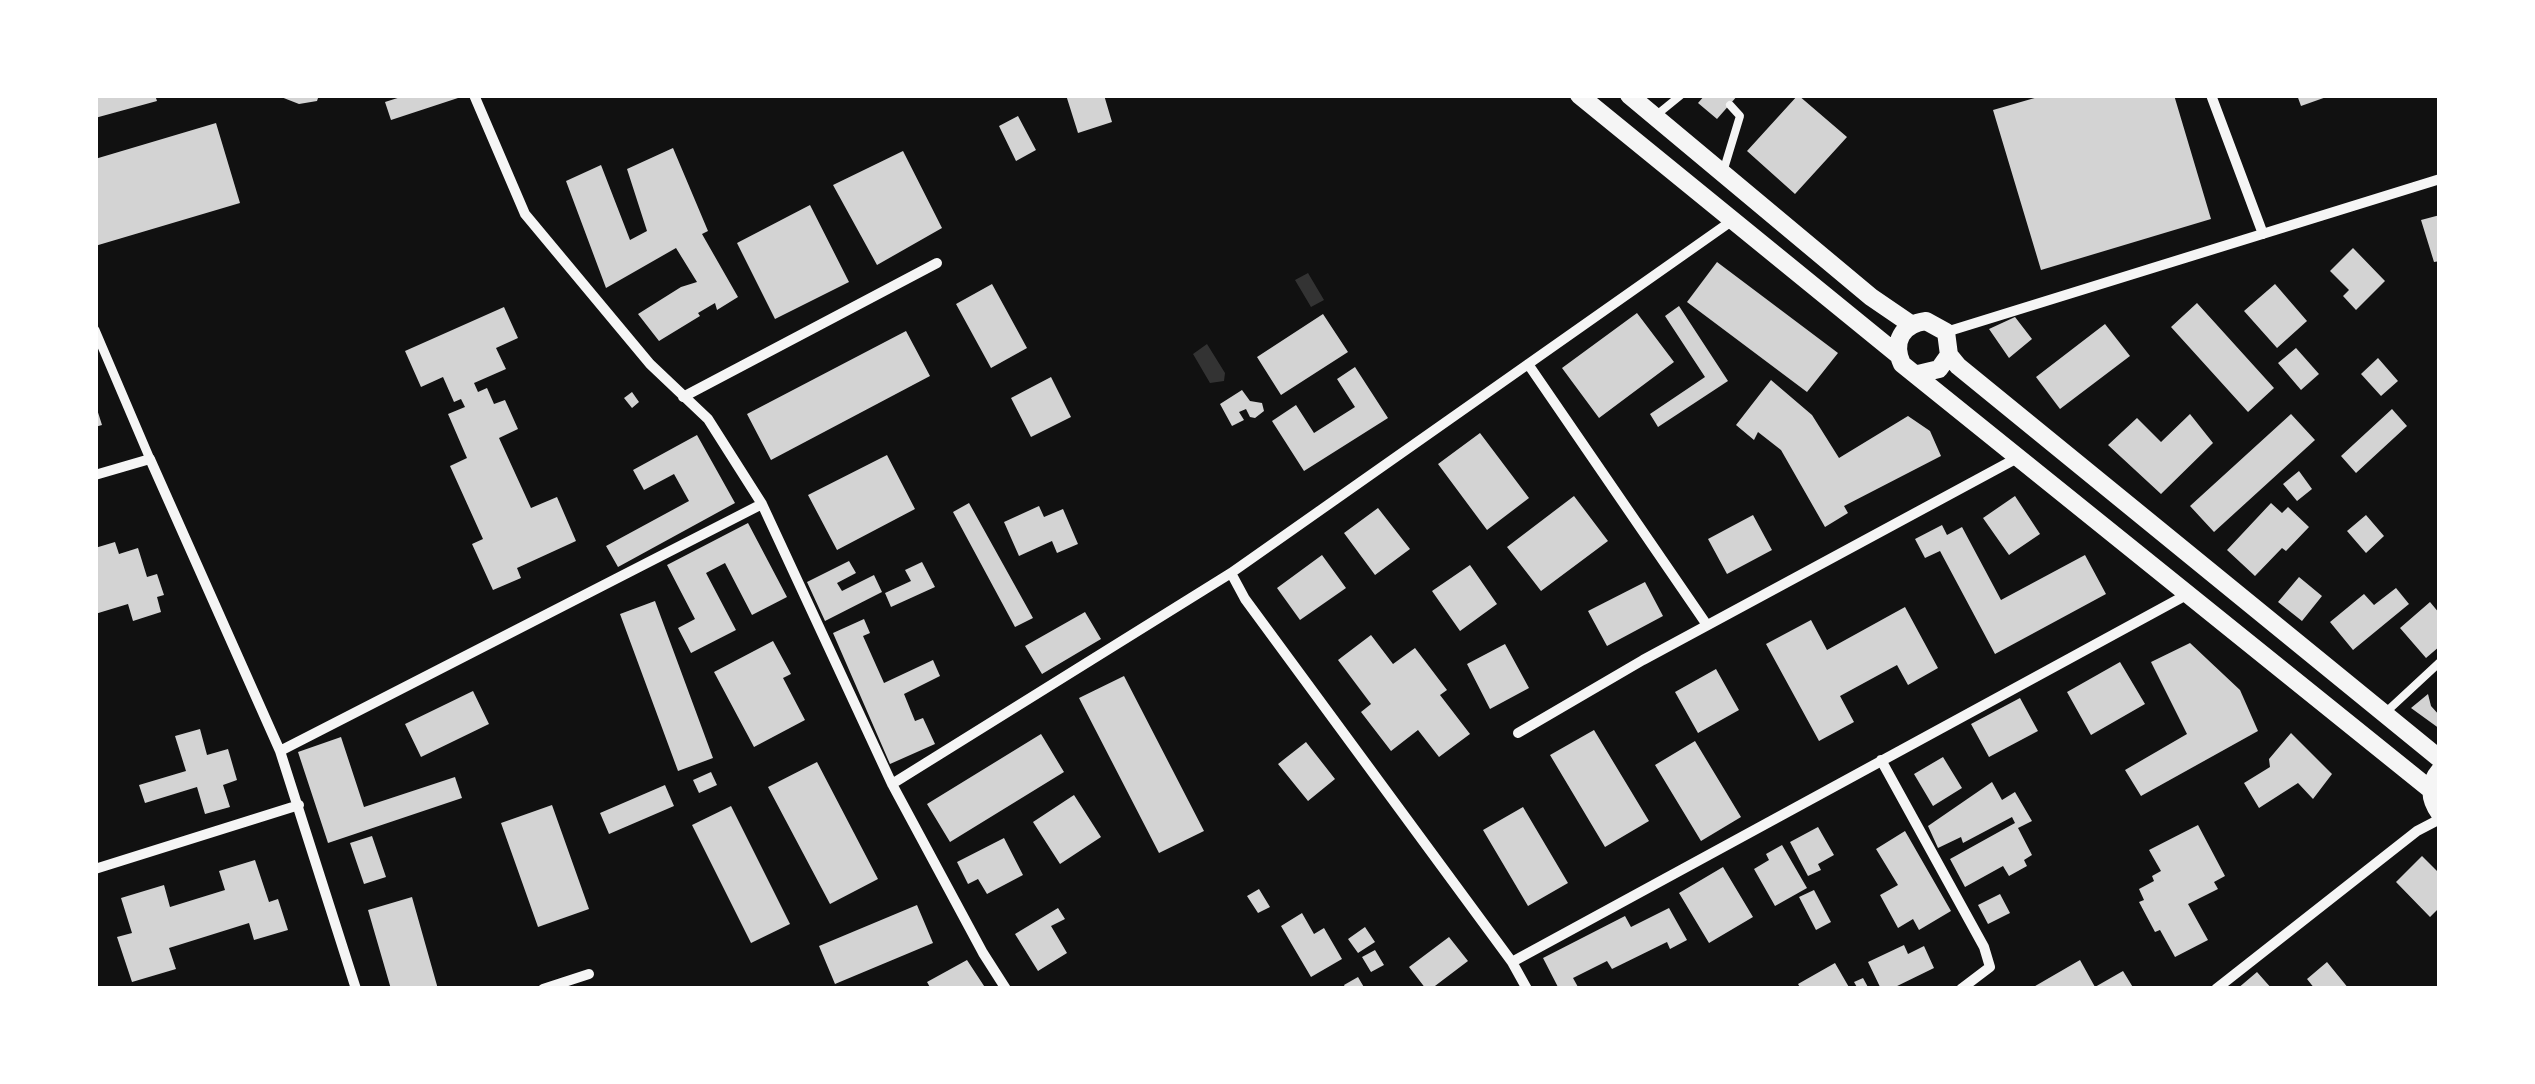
<!DOCTYPE html>
<style>
body{margin:0}
#map{position:relative;width:2535px;height:1084px;overflow:hidden;background:#111;font-family:"Roboto Condensed",sans-serif}
canvas{display:block}
.frame{position:absolute;inset:0;border:98px solid #fff;pointer-events:none}
</style>
<div id="map">
<canvas width="2535" height="1084"></canvas>
<div class="frame"></div>
</div>
<script>
const ctx = document.querySelector('canvas').getContext('2d');
ctx.lineJoin = 'round';
function paint(path, color) { ctx.fillStyle = color; ctx.fill(path, 'evenodd'); }
function stroke(path, color, width, dash) { ctx.strokeStyle = color; ctx.lineWidth = width; ctx.lineCap = dash ? 'butt' : 'round'; ctx.setLineDash(dash || []); ctx.stroke(path); }
paint(new Path2D(`
 M1308 273 1324 300 1311 307 1295 280Z
 M1207 344 1225 373 1224 381 1210 383 1193 354Z`), '#333');
paint(new Path2D(`
 M95 95H155L157 101 95 118Z
 M276 95H319L317 101 299 104Z
 M407 95H457L458 98 391 120 385 102Z
 M1066 95H1104L1112 122 1078 133Z
 M1705 95H1738L1717 119 1698 103Z
 M1798 95 1847 137 1795 194 1747 151Z
 M2045 95H2174L2211 219 2041 270 1993 110Z
 M2297 95H2332L2301 106Z
 M1018 116 1036 150 1016 161 999 126Z
 M216 123 240 203 95 246V159Z
 M673 148 708 231 702 234 738 297 717 310 715 303 698 313 700 316 659 341 638 314 681 287 697 282 676 248 606 288 566 181 601 165 630 240 647 231 627 169Z
 M903 151 942 228 877 265 833 185Z
 M810 205 849 282 775 319 737 243Z
 M2440 215V261L2434 262 2421 220Z
 M2353 248 2385 281 2356 310 2343 296 2349 290 2330 271Z
 M1717 262 1838 353 1807 392 1687 302Z
 M992 284 1027 348 991 368 956 304Z
 M2275 284 2307 321 2277 348 2244 311Z
 M2197 303 2274 388 2248 412 2171 327Z
 M1679 306 1728 381 1658 427 1650 414 1705 377 1665 316Z
 M504 307 518 338 496 348 506 369 474 383 478 392 487 388 494 404 505 400 518 429 499 438 531 508 557 497 576 541 517 568 521 578 493 590 472 544 483 539 450 466 467 458 448 414 465 407 461 399 454 402 443 377 421 387 405 351Z
 M1637 313 1674 362 1599 418 1562 368Z
 M1323 314 1348 352 1281 395 1257 357Z
 M2015 317 2032 339 2009 358 1989 329Z
 M2105 324 2130 356 2060 409 2036 377Z
 M906 331 930 376 771 460 747 414Z
 M2296 348 2319 374 2301 390 2278 363Z
 M2378 358 2398 381 2381 396 2361 374Z
 M1355 367 1388 418 1304 471 1272 421 1296 405 1314 433 1355 407 1337 379Z
 M1051 377 1071 417 1031 437 1011 398Z
 M1771 380 1812 415 1839 458 1908 416 1930 431 1941 456 1844 506 1848 513 1825 527 1781 450 1758 432 1754 440 1736 425Z
 M1242 390 1250 401 1262 403 1264 411 1255 418 1250 417 1246 409 1239 412 1244 420 1232 426 1220 404Z
 M632 392 639 402 632 408 624 398Z
 M95 403 102 425 95 427Z
 M2392 409 2407 426 2356 473 2341 456Z
 M2190 414 2213 443 2161 494 2108 445 2137 418 2161 442Z
 M2291 414 2315 440 2214 532 2190 506Z
 M1480 433 1529 498 1487 530 1438 464Z
 M697 435 735 503 618 567 606 546 689 501 674 474 644 490 633 470Z
 M887 455 915 509 837 550 808 495Z
 M2299 471 2312 489 2297 501 2283 484Z
 M1574 496 1608 541 1541 591 1507 547Z
 M2015 496 2040 534 2009 555 1983 518Z
 M969 503 1033 618 1015 627 953 512Z
 M2271 503 2282 513 2288 507 2309 527 2286 551 2282 548 2255 576 2227 550Z
 M1039 506 1044 517 1063 509 1078 544 1057 553 1052 541 1019 556 1004 522Z
 M1378 508 1410 549 1375 575 1344 533Z
 M1753 515 1772 550 1727 574 1708 539Z
 M2366 515 2384 536 2366 553 2347 531Z
 M748 523 787 597 752 615 725 563 706 573 736 630 691 653 678 628 695 619 667 565Z
 M1942 525 1947 535 1962 527 2001 600 2085 555 2106 594 1995 654 1940 551 1925 558 1915 539Z
 M115 542 119 554 138 548 147 577 157 574 164 595 157 597 161 612 133 621 128 604 95 614V548Z
 M1322 555 1346 588 1300 620 1277 588Z
 M849 561 856 573 837 583 842 591 874 575 882 592 825 621 807 582Z
 M922 562 935 587 891 607 885 593 911 581 905 570Z
 M1470 565 1497 604 1460 631 1432 591Z
 M2299 577 2322 596 2302 621 2278 602Z
 M1645 582 1663 616 1607 646 1588 611Z
 M2396 588 2409 604 2353 650 2330 622 2364 594 2374 605Z
 M655 601 713 758 678 771 620 614Z
 M2430 602 2440 614V646L2426 658 2400 628Z
 M1905 607 1938 668 1908 685 1897 665 1840 696 1854 722 1819 741 1766 644 1811 620 1827 650Z
 M1085 612 1101 639 1042 674 1025 646Z
 M864 619 870 633 863 636 884 683 933 660 940 676 904 694 915 721 923 718 935 744 890 764 833 633Z
 M1371 635 1393 664 1415 648 1447 690 1440 695 1470 734 1439 757 1418 730 1391 751 1361 712 1371 704 1338 660Z
 M773 641 791 674 783 678 805 720 754 747 714 672Z
 M2190 643 2240 690 2258 731 2141 796 2125 770 2187 734 2151 662Z
 M1505 644 1529 688 1490 709 1467 664Z
 M2120 662 2145 704 2091 735 2067 692Z
 M1716 669 1739 710 1698 733 1675 692Z
 M1124 676 1204 831 1159 853 1079 698Z
 M473 691 489 724 421 757 405 724Z
 M2428 694 2431 706 2440 716V729L2411 708Z
 M2020 698 2038 731 1989 757 1971 724Z
 M200 729 207 755 228 749 237 780 223 785 230 807 205 814 197 787 145 803 139 785 186 771 175 736Z
 M1594 730 1649 821 1605 847 1550 755Z
 M2291 733 2332 774 2313 799 2298 783 2259 808 2244 783 2270 767 2269 759Z
 M1041 734 1064 772 950 842 927 804Z
 M341 737 364 807 455 777 462 798 328 843 298 752Z
 M1695 741 1741 817 1701 841 1655 765Z
 M1306 742 1335 779 1308 801 1278 764Z
 M1943 757 1962 788 1933 806 1914 774Z
 M817 762 878 879 830 904 768 787Z
 M711 772 717 785 699 793 693 780Z
 M1992 782 2002 800 2015 792 2032 821 2018 828 2032 855 2024 860 2027 866 2009 876 2003 866 1965 887 1950 859 2015 823 2012 817 1963 843 1961 837 1938 848 1928 826Z
 M665 785 674 806 609 834 600 813Z
 M1074 795 1101 837 1060 864 1033 822Z
 M552 805 589 909 538 927 501 823Z
 M731 806 790 924 751 943 692 825Z
 M1523 807 1568 883 1528 906 1483 830Z
 M2198 825 2225 876 2214 882 2218 889 2188 904 2208 940 2175 957 2160 930 2155 932 2139 902 2144 900 2139 889 2154 881 2152 876 2161 871 2149 850Z
 M1818 827 1834 855 1818 864 1821 870 1808 876 1790 842Z
 M1905 831 1951 911 1919 930 1913 919 1898 928 1880 895 1898 885 1876 849Z
 M372 836 386 877 364 884 350 843Z
 M1004 838 1023 875 987 894 978 879 968 884 957 862Z
 M1782 845 1807 888 1775 906 1754 869 1769 860 1766 854Z
 M2422 856 2440 874V907L2430 917 2396 882Z
 M255 860 269 902 278 899 288 930 254 940 249 923 169 948 176 969 132 982 117 937 132 933 121 898 164 885 170 907 225 890 219 871Z
 M1723 867 1753 917 1709 943 1679 893Z
 M1259 889 1270 907 1258 913 1247 896Z
 M1814 890 1831 922 1816 930 1799 897Z
 M2000 894 2010 913 1988 924 1978 905Z
 M412 897 438 989H391L368 910Z
 M917 905 933 943 835 984 819 946Z
 M1058 908 1065 919 1051 926 1067 953 1038 971 1015 934Z
 M1669 908 1687 940 1670 949 1667 942 1612 969 1607 961 1573 978 1578 987 1559 989 1543 958 1625 916 1631 927Z
 M1302 913 1314 934 1324 928 1342 959 1311 977 1281 926Z
 M1365 927 1375 942 1358 953 1348 939Z
 M1449 937 1468 961 1431 989H1426L1409 967Z
 M1904 945 1908 954 1924 946 1934 968 1891 989H1881L1868 962Z
 M1375 950 1384 965 1371 972 1362 957Z
 M967 960 986 989H931L927 982Z
 M2080 960 2095 987 2123 971 2134 989H2030Z
 M2327 962 2349 989H2315L2307 979Z
 M1835 963 1850 989H1801L1798 984Z
 M2257 972 2272 989H2237Z
 M1358 977 1365 989H1346L1344 985Z
 M1863 978 1869 989H1858L1854 982Z`), '#d3d3d3');
stroke(new Path2D(`
 M1654 117 1681 95
 M1723 172 1740 116 1730 105
 M2385 713 2440 662`), '#f5f5f5', 8);
stroke(new Path2D(`
 M95 330 150 459`), '#f5f5f5', 9);
stroke(new Path2D(`
 M474 95 525 214 650 364 708 419 762 504 892 784 983 953 1006 989
 M2211 95 2263 234
 M1946 332 2440 179
 M1528 364 1707 625
 M683 397 937 263
 M95 475 150 459 280 751 356 989
 M1231 573 1245 599 1512 962 1527 989
 M1518 733 1643 660 2019 457
 M280 751 762 504
 M1881 760 1984 947 1990 967 1961 989
 M892 784 1231 573 1733 220
 M95 869 299 805
 M1512 962 2188 594
 M543 989 589 974
 M2216 989 2417 831 2440 819`), '#f5f5f5', 10);
stroke(new Path2D(`
 M1579 95 1897 354
 M1629 95 1871 297 1912 325
 M1949 355 1958 366 2440 759
 M1918 374 1939 369 1949 355 1946 332 1926 321C1902 324 1892 342 1902 364L2431 790
 M2440 770C2428 784 2429 799 2440 814`), '#f5f5f5', 18);
</script>
